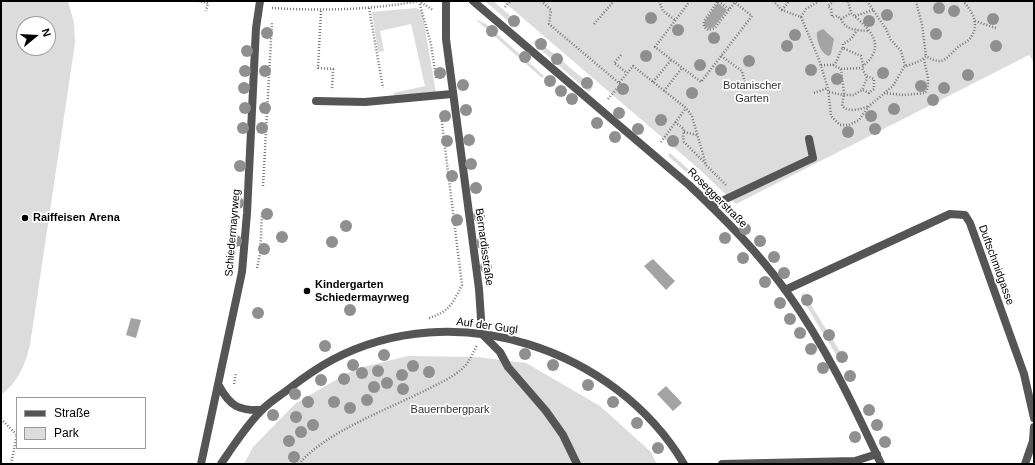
<!DOCTYPE html>
<meta charset="utf-8">
<style>
body{margin:0}
#map{position:relative;width:1035px;height:465px;overflow:hidden;background:#fff;font-family:Arial,sans-serif}
canvas{display:block}
.frame{position:absolute;inset:0;border:2px solid #000;pointer-events:none}
.legend{position:absolute;left:16px;top:397px;width:130px;height:52px;box-sizing:border-box;background:#fff;border:1px solid #999;margin:0;padding:5px 7px;list-style:none;font-size:12px;color:#000}
.legend li{display:flex;align-items:center;gap:8px;height:20px}
.legend b{width:20px;border:1px solid #999}
.north{position:absolute;left:16px;top:16px;width:40px;height:40px;box-sizing:border-box;background:#fff;border:1px solid #999;border-radius:50%;rotate:72deg;font-size:11px;font-weight:700;line-height:16px;text-align:center;color:#000}
.north::after{content:'';display:block;margin:auto;width:14px;height:18px;background:#000;clip-path:polygon(50% 0,100% 100%,50% 72%,0 100%)}
</style>
<div id="map">
<canvas width="1035" height="465"></canvas>
<div class="frame"></div>
<ul class="legend">
<li><b style="height:5px;background:#555"></b>Straße</li>
<li><b style="height:11px;background:#dcdcdc"></b>Park</li>
</ul>
<div class="north">N</div>
</div>
<script>
const ctx = document.querySelector('canvas').getContext('2d');
ctx.lineJoin = 'round';
function paint(path, color) { ctx.fillStyle = color; ctx.fill(path, 'evenodd'); }
function stroke(path, color, width, dash) { ctx.strokeStyle = color; ctx.lineWidth = width; ctx.lineCap = dash ? 'butt' : 'round'; ctx.setLineDash(dash || []); ctx.stroke(path); }
function drawText(font, color, halo, rows, align = 'center') {
  ctx.font = font + ' Arial,sans-serif'; ctx.lineWidth = 3.5; ctx.setLineDash([]); ctx.textBaseline = 'middle'; ctx.strokeStyle = halo; ctx.fillStyle = color; for (const [text, x, y, turn = 0] of rows) {
    ctx.save(); ctx.translate(x, y); ctx.rotate((+turn || 0) * Math.PI / 180); ctx.textAlign = isNaN(turn) ? turn : align; if (halo) ctx.strokeText(text, 0, 0); ctx.fillText(text, 0, 0); ctx.restore();
  }
}
paint(new Path2D(`
 M1 1H68L74 23 75 43 30 345C25 365 18 382 1 395ZM24 24H48V48H24Z
 M485 1H493L520 24 516 28Z
 M503 1H1034V63L1029 55 736 204 699 169Z
 M416 8 422 11 436 93 395 96 393 93 425 86 411 24 380 31 384 51 378 52 372 12Z
 M475 19 486 24 544 76 542 78Z
 M536 39 593 87 589 92 533 43Z
 M670 153 709 187 706 190 668 156Z
 M803 292 846 361 841 363 801 297Z
 M408 356 477 357 526 363 600 406 651 452 657 464H244L253 447 296 403 355 369Z`), '#dcdcdc');
paint(new Path2D(`
 M718 3 727 10 714 27 708 29 704 25 705 21Z
 M823 29 834 39 831 54 829 56C821 54 816 40 817 32Z
 M653 259 675 281 666 290 644 266Z
 M131 318 141 320 136 338 126 335Z
 M666 386 682 403 673 411 657 394Z`), '#a3a3a3');
stroke(new Path2D(`
 M198 1 208 3 206 11
 M419 1 431 44 436 78
 M541 1 551 10 549 24 619 83 633 66 686 108 692 116 706 165 727 186
 M659 1 663 11 675 20
 M690 1 655 47 701 82 752 16 733 1
 M773 1 782 10 801 17
 M834 1 828 6 831 9 832 17 837 16 841 19 851 13
 M867 1 886 29 891 40 901 51 904 62 906 66
 M916 1 922 25 926 56
 M505 7 510 1
 M272 8C322 11 370 10 419 1L433 10
 M369 8 383 88
 M729 9 718 1 704 21V27L708 30 715 28 735 2
 M782 10 789 1
 M321 11 318 68 333 69 332 90
 M855 16 873 10
 M801 17 818 57 828 88 831 116 840 125H849L859 120 869 106 893 86 904 67 920 61 926 56C944 67 946 58 959 46 963 44 969 41 971 37 980 24 972 11 963 1
 M801 17 806 9 819 1
 M841 19C846 31 858 30 869 31
 M975 21 996 28
 M594 24 614 1
 M843 48V44L851 39 857 30
 M621 55 614 63 627 73
 M721 56 742 71 745 83
 M821 65H833L841 69 862 68
 M833 65C839 61 838 53 843 48L861 56 863 66
 M841 69 844 93 842 106C849 113 861 109 869 106
 M653 82 671 60
 M863 90 869 93 874 89V79L867 76
 M664 91 682 68
 M829 92 843 95H854L862 90 867 78 862 68C865 63 870 61 872 56 883 38 862 23 851 13L848 1
 M814 93 828 88
 M884 93 904 95 925 93C932 83 925 69 924 58
 M608 99 621 84 619 83
 M675 122 684 129 683 137 684 142 706 164
 M684 132 697 135
 M661 142 686 108
 M263 186 272 22
 M257 268 260 254 262 215
 M429 318C449 312 453 303 462 285L441 115
 M234 384 236 373
 M1 419 17 435 11 464
 M299 464C325 432 391 408 428 389 440 383 453 377 462 369 469 363 473 353 477 345`), '#777', 2.5, [1, 2]);
stroke(new Path2D(`
 M316 101 365 102 452 94
 M711 206 813 158 809 139`), '#555', 8);
stroke(new Path2D(`
 M482 334 500 352 508 367 546 411 563 435 577 464`), '#555', 8);
stroke(new Path2D(`
 M446 1V39L479 289 482 334
 M473 1 689 185C724 218 758 252 786 291 825 345 853 404 881 464
 M785 290 950 214 965 215 970 223 1024 374 1034 418
 M219 386C230 406 239 411 261 410
 M201 464 242 272 247 213 256 28 260 1
 M221 464C233 446 246 426 261 411 269 402 280 396 290 388 303 378 317 368 332 360 454 295 615 348 684 464
 M722 464 855 461 877 454
 M1025 464 1033 441 1034 427`), '#555', 8);
ctx.fillStyle = '#8f8f8f';
for (const [x, y] of [
 [939,8],
 [954,11],
 [887,15],
 [651,18],
 [993,19],
 [514,21],
 [869,21],
 [678,30],
 [492,31],
 [267,33],
 [936,34],
 [795,35],
 [714,38],
 [541,44],
 [787,46],
 [996,46],
 [247,51],
 [646,56],
 [525,57],
 [557,59],
 [749,61],
 [700,65],
 [721,70],
 [811,70],
 [245,71],
 [265,71],
 [440,73],
 [883,73],
 [968,75],
 [837,79],
 [550,81],
 [587,83],
 [463,85],
 [921,86],
 [244,88],
 [944,88],
 [623,89],
 [561,91],
 [692,93],
 [572,99],
 [933,100],
 [245,108],
 [265,108],
 [894,109],
 [466,110],
 [619,113],
 [445,116],
 [871,116],
 [661,120],
 [597,123],
 [243,128],
 [262,128],
 [638,129],
 [875,129],
 [848,132],
 [615,137],
 [469,140],
 [447,141],
 [673,141],
 [471,164],
 [240,166],
 [452,176],
 [476,188],
 [238,203],
 [267,214],
 [479,216],
 [457,220],
 [346,226],
 [745,229],
 [282,237],
 [725,238],
 [236,241],
 [760,241],
 [332,242],
 [482,243],
 [264,249],
 [774,257],
 [743,258],
 [486,267],
 [784,273],
 [765,282],
 [807,300],
 [780,303],
 [350,310],
 [258,313],
 [790,319],
 [800,333],
 [829,335],
 [325,346],
 [811,349],
 [525,354],
 [384,355],
 [842,357],
 [353,365],
 [553,365],
 [413,366],
 [823,368],
 [378,371],
 [429,372],
 [362,373],
 [402,375],
 [850,376],
 [344,379],
 [321,380],
 [387,383],
 [588,385],
 [374,387],
 [403,389],
 [295,394],
 [367,400],
 [308,402],
 [334,402],
 [613,402],
 [350,408],
 [869,410],
 [273,415],
 [296,417],
 [637,423],
 [313,425],
 [877,425],
 [301,432],
 [855,437],
 [289,441],
 [885,442],
 [658,448],
 [294,457]
]) { ctx.beginPath(); ctx.arc(x, y, 6, 0, 2 * Math.PI); ctx.fill(); }
for (const [x, y, r, color] of [
 [25,218,4,"#000"],
 [307,291,4,"#000"]
]) { const dot = new Path2D(); dot.arc(x, y, r, 0, 2 * Math.PI); ctx.fillStyle = color; ctx.fill(dot); stroke(dot, '#fff', 1.5); }
drawText('11px', '#333', '#fff', [
 ["Botanischer",752,86],
 ["Garten",752,99],
 ["Bauernbergpark",450,410]
]);
drawText('11px', '#000', '#fff', [
 ["Roseggerstraße",717,198,45],
 ["Schiedermayrweg",233,233,-85],
 ["Bernardisstraße",484,247,82],
 ["Duftschmidgasse",996,265,70],
 ["Auf der Gugl",487,326,8]
]);
drawText('bold 11px', '#000', '#fff', [
 ["Raiffeisen Arena",33,218],
 ["Kindergarten",315,285],
 ["Schiedermayrweg",315,298]
], 'left');
</script>
